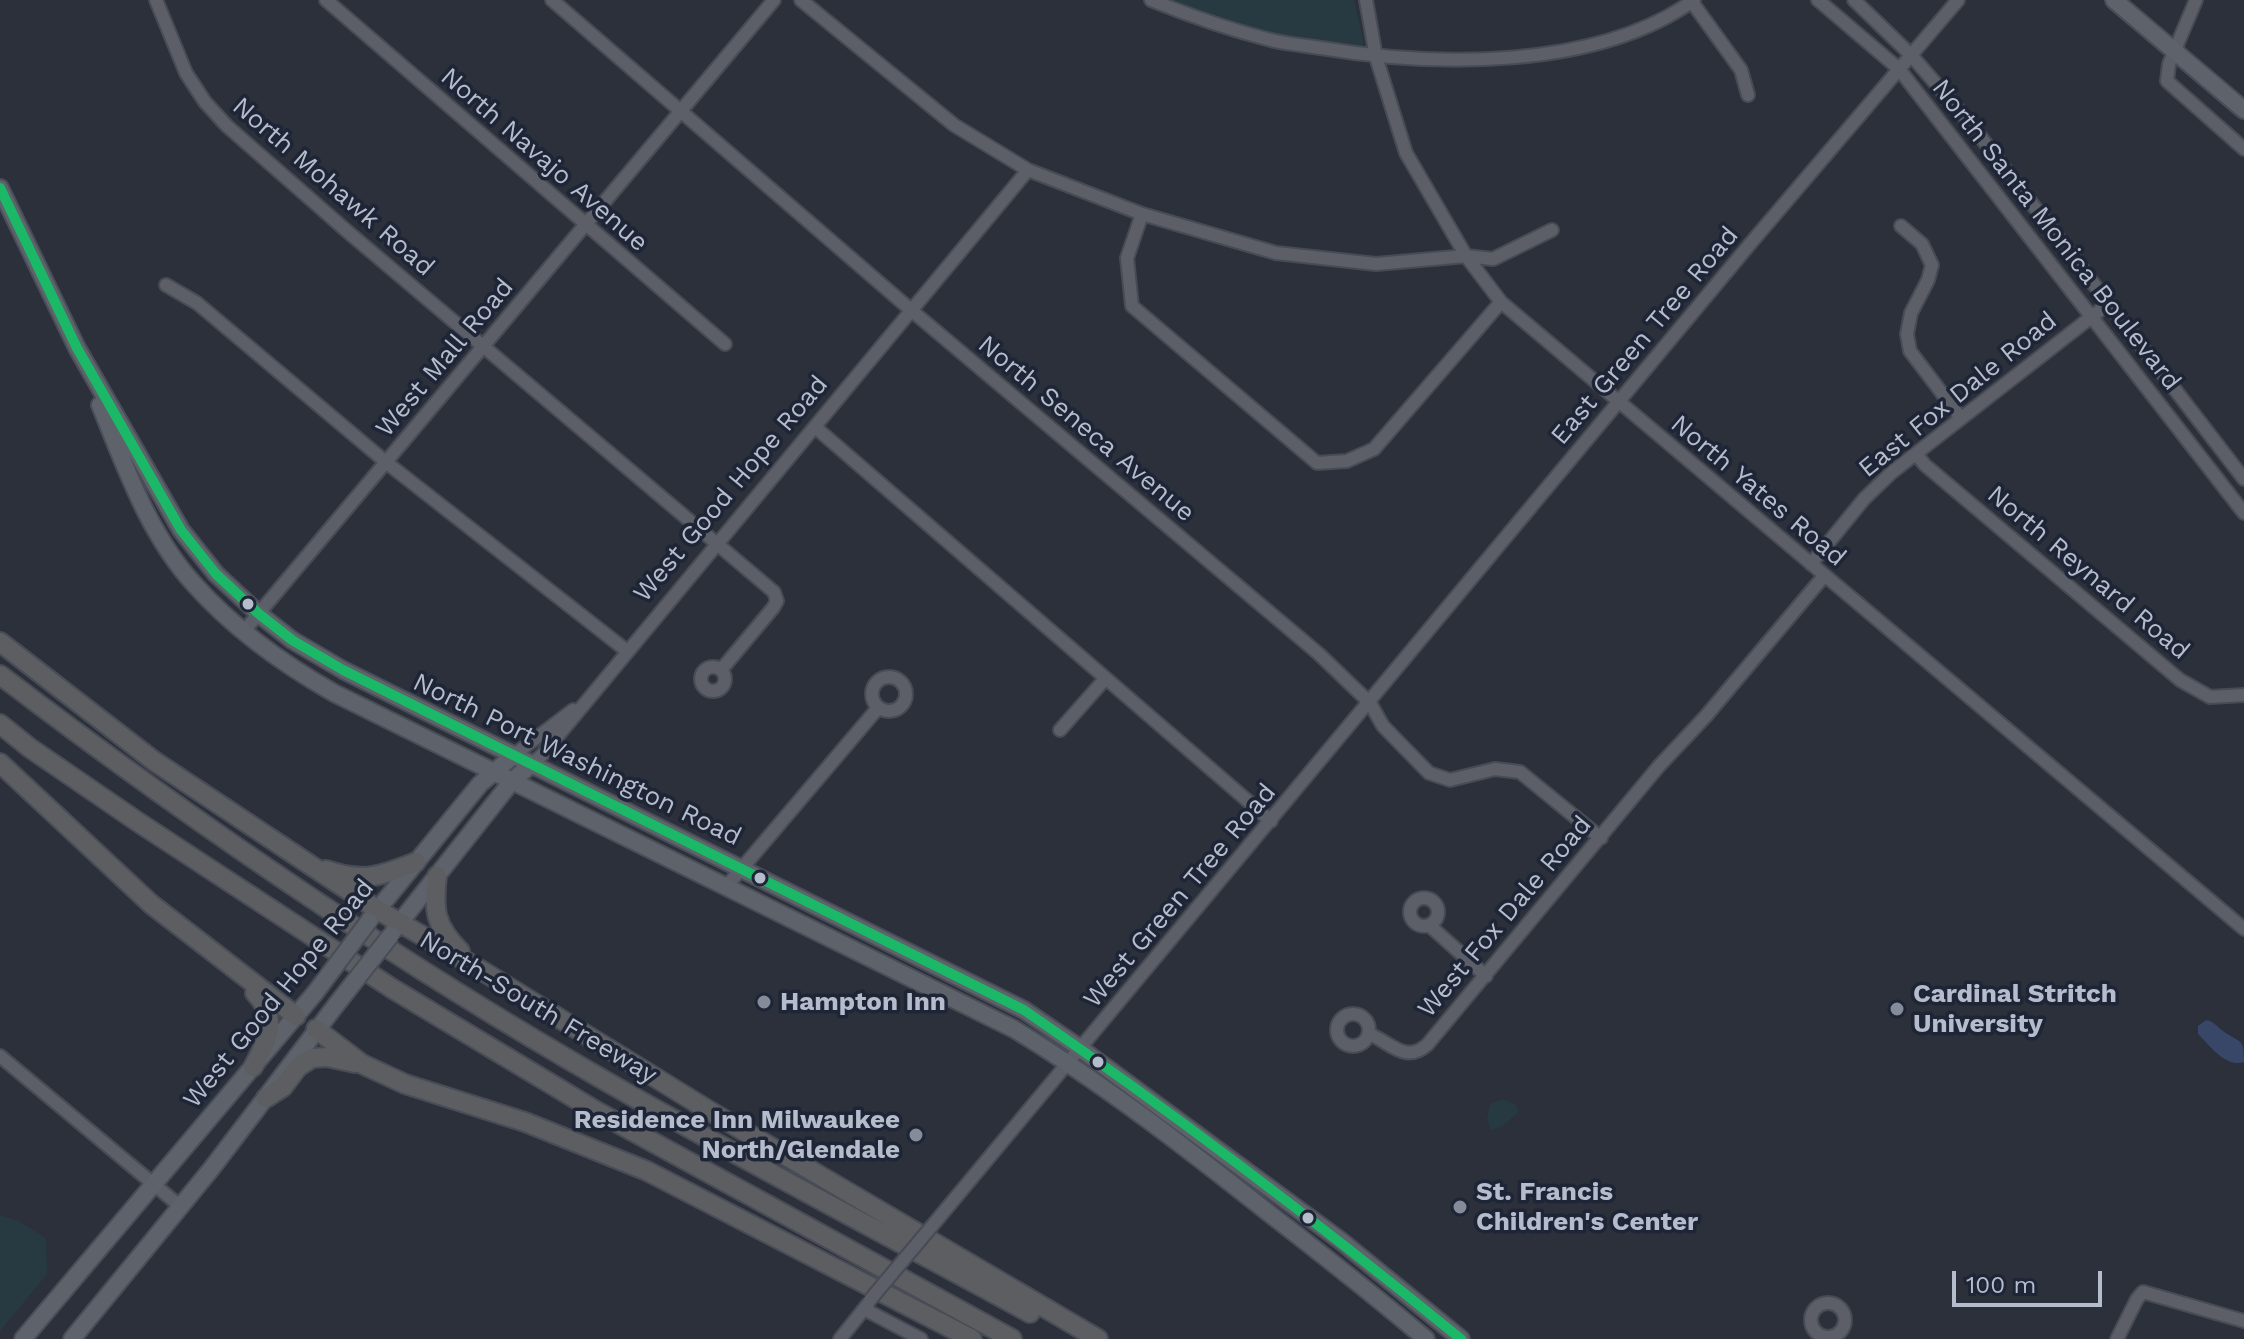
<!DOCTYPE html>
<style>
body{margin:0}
#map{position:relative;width:2244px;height:1339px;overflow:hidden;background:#2b303b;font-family:"Work Sans",sans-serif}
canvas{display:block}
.scale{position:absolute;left:1952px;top:1271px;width:150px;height:36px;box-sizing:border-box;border:4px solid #b5bccb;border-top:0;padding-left:10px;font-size:24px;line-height:28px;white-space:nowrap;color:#b5bccb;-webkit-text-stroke:6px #1d2536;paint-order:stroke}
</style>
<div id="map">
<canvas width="2244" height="1339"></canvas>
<div class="scale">100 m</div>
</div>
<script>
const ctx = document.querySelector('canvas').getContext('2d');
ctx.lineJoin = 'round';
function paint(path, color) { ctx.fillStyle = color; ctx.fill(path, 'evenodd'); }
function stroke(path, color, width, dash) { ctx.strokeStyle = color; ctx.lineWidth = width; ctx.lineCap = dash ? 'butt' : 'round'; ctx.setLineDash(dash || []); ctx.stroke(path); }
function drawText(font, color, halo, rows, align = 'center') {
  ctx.font = font + ' "Work Sans",sans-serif'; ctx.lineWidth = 7; ctx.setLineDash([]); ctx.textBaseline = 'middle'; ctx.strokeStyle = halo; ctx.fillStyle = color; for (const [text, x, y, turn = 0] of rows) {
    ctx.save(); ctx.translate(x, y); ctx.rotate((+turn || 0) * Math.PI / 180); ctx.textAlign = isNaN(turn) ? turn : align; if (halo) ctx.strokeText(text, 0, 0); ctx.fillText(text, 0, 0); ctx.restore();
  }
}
paint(new Path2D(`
 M1161 0H1354L1364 44 1354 49C1287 38 1225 22 1161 0Z
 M1503 1099 1516 1105 1519 1112 1501 1127 1491 1130 1487 1119 1490 1104Z
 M0 1215 18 1221 46 1238 47 1274 0 1331Z`), '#273a41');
paint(new Path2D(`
 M2206 1020C2215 1022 2216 1026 2223 1031 2241 1044 2244 1037 2244 1062 2226 1068 2210 1046 2198 1034V1026Z`), '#384767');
const minor = new Path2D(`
 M156 0 186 73 205 102 227 126 348 232 774 592 777 601 773 608 721 670
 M326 0 725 344
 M552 0 911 310 1319 654 1370 703 1383 726 1429 773 1450 780 1495 769 1520 772 1601 838
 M801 0 954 125 1028 170 1142 214 1276 253 1376 264 1466 256 1493 259 1552 230
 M1151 0C1188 15 1228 29 1267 39 1284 44 1303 45 1321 48 1434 67 1597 70 1694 0
 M1366 0 1376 57 1406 153 1466 256 1501 302 2244 929
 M1818 0 1899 69 2244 513
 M1854 0 1911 55 1969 122 2244 479
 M2196 0 2169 64 2167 81 2244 149
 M1692 2 1741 70 1748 95
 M1142 214 1127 258 1132 306 1317 463 1347 461 1374 449 1501 302
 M1901 226 1922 244 1932 265 1928 280 1911 313 1907 334 1910 351 1960 417
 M166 285 197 303 387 463 627 651
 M815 427 1271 821
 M1916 454 1925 465 2180 680 2210 697 2244 695
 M1811 564 1864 499 1891 473 2108 304
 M244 631 774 0
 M701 679a12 12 0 1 1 24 0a12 12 0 1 1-24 0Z
 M872 694a17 17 0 1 1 34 0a17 17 0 1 1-34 0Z
 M1060 730 1105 679
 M514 755 573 710
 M532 764 542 755 1028 170
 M726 887 878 708
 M1410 912a14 14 0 1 1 28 0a14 14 0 1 1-28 0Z
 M1429 925 1486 976
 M1337 1030a16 16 0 1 1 32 0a16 16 0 1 1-32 0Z
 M1369 1034C1390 1042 1405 1064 1427 1045L1659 766 1706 716 1824 576
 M0 1056 181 1207
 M932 1226 1750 244 1958 0
 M1811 1320a17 17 0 1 1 34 0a17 17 0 1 1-34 0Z
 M864 1309 921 1339
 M840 1339 868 1304
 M2117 1339 2137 1299 2143 1292 2244 1321`);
const major = new Path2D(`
 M2114 0 2244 110
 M0 188 77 348 181 530 216 574 259 614 292 640 343 670 1024 1010 1081 1049 1341 1241 1461 1339
 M100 405C125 466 149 535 194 584 234 629 283 664 334 693L1014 1029C1104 1084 1188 1149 1270 1214 1323 1255 1375 1296 1426 1339
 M370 919 480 784 514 755
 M394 930 512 781 532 764
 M23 1339 315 993
 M72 1339 212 1168 336 1005`);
const highway = new Path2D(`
 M0 642 154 761 378 910 476 967 708 1110 1098 1339
 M0 675C193 822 391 958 602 1079 743 1160 887 1235 1030 1313
 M0 724 30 748 138 822 393 989 596 1111 1012 1339
 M0 763 151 904 296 1016
 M326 870C363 883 381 876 416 862
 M437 876C433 910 435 926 460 951
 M316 1029 362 1064 405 1084 525 1122 647 1171 972 1339
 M253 1067C268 1040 279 1017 255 993
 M266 1098 283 1087 298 1067 312 1058 327 1057 355 1063`);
stroke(minor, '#474b53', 16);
stroke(major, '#494d57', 20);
stroke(highway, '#484c56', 22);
stroke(minor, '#5c5f68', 12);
stroke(major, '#5e626a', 16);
stroke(highway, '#5c5e62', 18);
const minorBridge = new Path2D(`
 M870 1300 932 1226`);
const majorBridge = new Path2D(`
 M315 993 369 921
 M336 1005 391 935`);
stroke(minorBridge, '#474b53', 16, []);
stroke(majorBridge, '#494d57', 20, []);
stroke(minorBridge, '#5c5f68', 12);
stroke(majorBridge, '#5e626a', 16);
stroke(new Path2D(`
 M0 188 77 348 181 530 216 574 259 614 292 640 343 670 1024 1010C1174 1113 1320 1224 1461 1339`), '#1ab867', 10);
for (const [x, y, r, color] of [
 [248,604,7,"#b5bccb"],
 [760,878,7,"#b5bccb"],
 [764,1002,8,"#858b99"],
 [1897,1009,8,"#858b99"],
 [1098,1062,7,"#b5bccb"],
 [916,1135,8,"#858b99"],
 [1460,1207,8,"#858b99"],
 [1308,1218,7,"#b5bccb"]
]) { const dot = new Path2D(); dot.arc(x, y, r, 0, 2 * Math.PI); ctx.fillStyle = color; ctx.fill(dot); stroke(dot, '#1d2536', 3); }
drawText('26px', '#b5bccb', '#1d2536', [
 ["North Navajo Avenue",544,160,41],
 ["North Mohawk Road",333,187,41],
 ["North Santa Monica Boulevard",2056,235,52],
 ["East Green Tree Road",1645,336,-50],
 ["West Mall Road",445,358,-50],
 ["East Fox Dale Road",1958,395,-39],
 ["North Seneca Avenue",1086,429,40],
 ["West Good Hope Road",731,489,-50],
 ["North Yates Road",1758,491,40],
 ["North Reynard Road",2088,573,40],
 ["North Port Washington Road",577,760,26],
 ["West Green Tree Road",1180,896,-50],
 ["West Fox Dale Road",1505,917,-50],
 ["West Good Hope Road",279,994,-51],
 ["North-South Freeway",538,1008,31]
]);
drawText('bold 26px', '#b5bccb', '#1d2536', [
 ["Cardinal Stritch",1913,994],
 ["University",1913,1024],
 ["Hampton Inn",780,1002],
 ["Residence Inn Milwaukee",900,1120,"right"],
 ["North/Glendale",900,1150,"right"],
 ["St. Francis",1476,1192],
 ["Children's Center",1476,1222]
], 'left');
</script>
